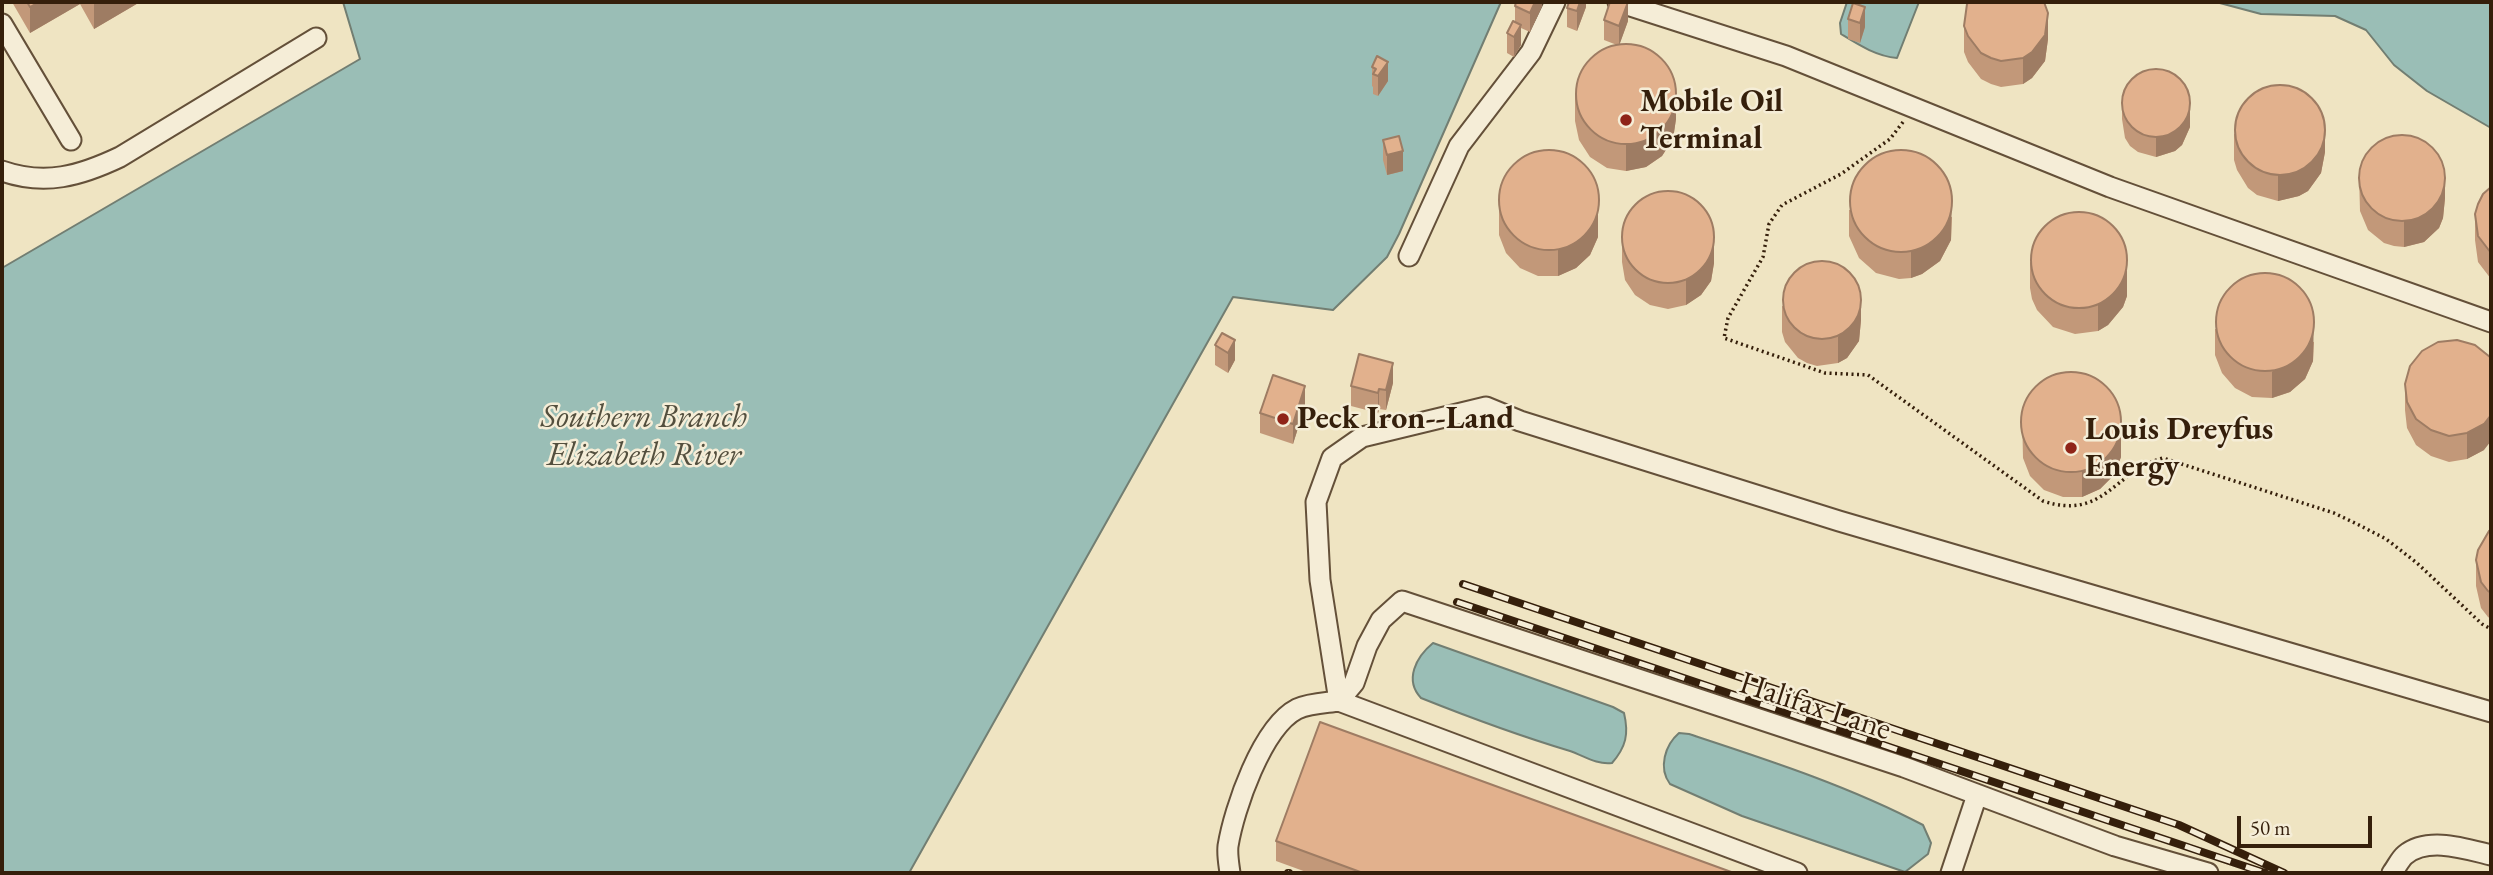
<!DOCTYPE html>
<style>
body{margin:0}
#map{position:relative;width:2493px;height:875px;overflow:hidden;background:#efe4c2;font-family:"EB Garamond",serif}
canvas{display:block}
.frame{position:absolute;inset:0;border:4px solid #351f0b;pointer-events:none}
.scale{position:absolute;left:2237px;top:816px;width:135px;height:32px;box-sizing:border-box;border:4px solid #351f0b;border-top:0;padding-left:9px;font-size:21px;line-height:24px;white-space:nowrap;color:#351f0b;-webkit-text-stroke:5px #f5edd7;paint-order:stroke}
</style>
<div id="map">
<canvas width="2493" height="875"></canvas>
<div class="frame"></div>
<div class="scale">50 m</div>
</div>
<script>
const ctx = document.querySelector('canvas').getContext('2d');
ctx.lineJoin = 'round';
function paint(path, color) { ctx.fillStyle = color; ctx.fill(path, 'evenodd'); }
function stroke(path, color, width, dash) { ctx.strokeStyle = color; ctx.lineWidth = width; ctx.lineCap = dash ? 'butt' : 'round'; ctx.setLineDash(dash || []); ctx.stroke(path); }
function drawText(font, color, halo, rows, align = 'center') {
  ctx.font = font + ' "EB Garamond",serif'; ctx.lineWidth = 5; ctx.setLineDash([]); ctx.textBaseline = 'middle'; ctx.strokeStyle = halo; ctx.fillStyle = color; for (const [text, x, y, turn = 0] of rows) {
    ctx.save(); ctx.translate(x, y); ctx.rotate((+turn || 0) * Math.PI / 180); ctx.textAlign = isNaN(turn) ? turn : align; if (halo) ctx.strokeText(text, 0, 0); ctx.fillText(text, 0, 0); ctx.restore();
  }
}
const water = new Path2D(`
 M343 2H1501L1399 234 1387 257 1333 310 1233 297 909 873H2V268L360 59Z
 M1847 2H1919L1897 58C1876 56 1859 45 1841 34L1840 23Z
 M2216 2H2491V128L2427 91 2394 65 2366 30 2335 16 2261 14Z
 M1433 643 1613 707 1624 713C1629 734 1626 747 1612 763 1597 765 1584 756 1570 751 1520 736 1471 718 1421 698 1404 680 1416 657 1433 643Z
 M1679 733 1689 734C1768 760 1849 786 1923 825L1931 843 1928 854 1905 872 1742 816 1670 784C1658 768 1665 745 1679 733Z`);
paint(water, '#9abeb6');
stroke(water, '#727e72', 2);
const minor = new Path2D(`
 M1618 2 1786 56 2110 187 2491 322
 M2 24 71 140
 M2 171C45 186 80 176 120 157L316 38
 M1409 256 1459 146 1531 52 1555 2
 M1230 873C1229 865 1227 855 1228 846 1234 809 1262 727 1297 709 1310 703 1325 703 1339 701L1354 683 1367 646 1381 620 1402 601 1904 767 2115 846 2208 873
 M1797 873 1339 701 1320 580 1316 502 1332 458 1362 437 1486 407 1520 421 1839 521 2491 712
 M1951 873 1977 795
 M2392 873C2396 868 2400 859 2405 855 2428 836 2466 849 2491 855`);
stroke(minor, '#645039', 23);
stroke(new Path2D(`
 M1903 122 1890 139 1841 174 1782 205 1769 224 1763 257 1728 318 1724 338 1825 373 1868 375 2043 501C2104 521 2113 472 2163 458L2334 513 2359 525 2386 539 2417 563 2482 624 2491 629`), '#351f0b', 3.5, [2, 3.5]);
stroke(minor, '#f5edd7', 19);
const rail = new Path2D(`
 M1463 584 2179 825 2284 873
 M1457 602 2265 873
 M1288 873H1289`);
stroke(rail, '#351f0b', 8);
stroke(rail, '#f5edd7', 5, [16]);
paint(new Path2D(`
 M12 2H140L94 29 80 4 30 33Z
 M1542 2V6L1530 32 1521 28V45L1514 57 1507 53V33L1515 22V6Z
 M1586 2V7L1577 31 1567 27V8Z
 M1853 3 1865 27 1860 43 1848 39V19Z
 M1604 20 1628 21 1619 45 1676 119 1673 139 1662 156 1646 167 1626 171 1607 168 1590 157 1579 140 1575 121V95L1617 45 1604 40Z
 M1964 26 2048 39 2045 61 2032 78 2023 84 2001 87 1991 84 1981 79 1968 62 1964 52Z
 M1377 56 1388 81 1378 96 1373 94V87L1372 86V67Z
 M2122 99 2190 127 2182 145 2175 151 2156 157 2138 152 2130 146 2125 138 2122 119Z
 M2234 134 2325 152 2321 173 2308 191 2299 196 2278 201 2257 195 2248 188 2237 170 2234 160Z
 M1383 140 1403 171 1387 175 1383 160Z
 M2359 174 2445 198 2443 218 2439 228 2424 242 2404 247 2394 246 2384 243 2368 230 2360 211Z
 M2491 187V279L2478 262 2475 240V214Z
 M1499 189 1598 237 1590 255 1576 268 1558 276H1538L1520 268 1506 253 1499 235Z
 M1849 210 1952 217 1951 240 1940 261 1922 274 1911 278 1899 279 1876 273 1859 258 1849 236Z
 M1622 236 1714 263 1711 281 1701 295 1686 305 1668 309 1650 305 1635 295 1625 280 1622 262Z
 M2030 262 2127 296 2123 307 2108 325 2098 331 2075 334 2053 327 2037 310 2032 299 2030 288Z
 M1782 306 1861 320 1859 341 1847 358 1838 363 1817 366 1807 363 1798 358 1785 342 1782 332Z
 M2215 329 2314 342 2313 361 2305 379 2290 392 2272 398 2252 397 2235 388 2222 373 2215 355Z
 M1222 333 1235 360 1228 373 1215 365V345Z
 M2410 366 2484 450 2467 459 2449 462 2431 456 2416 445 2407 428 2405 410V384Z
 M1393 383 1386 410 1379 409 1378 413 1351 406V386Z
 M1305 406 1293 444 1260 433V413Z
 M2022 413 2121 457 2114 475 2100 489 2082 497H2063L2044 490 2030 476 2023 458Z
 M2491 530V619L2488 617 2481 608 2476 586V560Z
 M1276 841 1734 873H1309L1276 861Z`), '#c29879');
paint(new Path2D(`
 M39 2H80V4L30 33V7Z
 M95 2H140L94 29V3Z
 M1535 2H1542V6L1530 32V13Z
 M1580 2H1586V7L1577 31V11Z
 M1628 2V21L1619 46V26Z
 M1865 7V27L1860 43V23Z
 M2048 13V39L2045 61 2032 78 2023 84V58Z
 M1521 25V45L1514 57V37Z
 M1388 62V81L1378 96V76Z
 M1676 93V119L1673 139 1662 156 1646 167 1626 171V145Z
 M2190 107V127L2182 145 2175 151 2156 157V137Z
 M2325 126V152L2321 173 2308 191 2299 196 2278 201V175Z
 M1403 151V171L1387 175V155Z
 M2445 172V198L2443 218 2439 228 2424 242 2404 247V221Z
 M1598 191V237L1590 255 1576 268 1558 276V250Z
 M1952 191 1951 240 1940 261 1922 274 1911 278V252Z
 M1714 237V263L1711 281 1701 295 1686 305V279Z
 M2127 270V296L2123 307 2108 325 2098 331V305Z
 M1861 294V320L1859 341 1847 358 1838 363V337Z
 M2314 316 2313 361 2305 379 2290 392 2272 398V372Z
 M1235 340V360L1228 373V353Z
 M1393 363V383L1386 410V390Z
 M1305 386V406L1293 444V424Z
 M1379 389V409L1378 413V393Z
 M2491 415V441L2484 450 2467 459V433Z
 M2121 431V457L2114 475 2100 489 2082 497V471Z`), '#9e7c63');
const building = new Path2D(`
 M27 2H39L30 7Z
 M1516 2H1535L1530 13 1515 6Z
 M1569 2H1580L1577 11 1567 8Z
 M1610 2H1628L1619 26 1604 20Z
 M1969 2H2044L2048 13 2045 35 2032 52 2023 58 2001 61 1991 58 1981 53 1968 36 1964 26 1967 4Z
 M1853 3 1865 7 1860 23 1848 19Z
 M1513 21 1521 25 1514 37 1507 33Z
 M1576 94a50 50 0 1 1 100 0a50 50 0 1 1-100 0Z
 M1377 56 1388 62 1378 76 1373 74 1376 69 1372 67Z
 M2122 103a34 34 0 1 1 68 0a34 34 0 1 1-68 0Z
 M2235 130a45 45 0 1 1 90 0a45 45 0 1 1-90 0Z
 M2359 178a43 43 0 1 1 86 0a43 43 0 1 1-86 0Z
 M1399 136 1403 151 1387 155 1383 140Z
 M1850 201a51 51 0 1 1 102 0a51 51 0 1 1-102 0Z
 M1499 200a50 50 0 1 1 100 0a50 50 0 1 1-100 0Z
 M2491 187V253L2478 236 2475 214 2478 204 2483 194Z
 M1622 237a46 46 0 1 1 92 0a46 46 0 1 1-92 0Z
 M2031 260a48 48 0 1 1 96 0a48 48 0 1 1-96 0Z
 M1783 300a39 39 0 1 1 78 0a39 39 0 1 1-78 0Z
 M2216 322a49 49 0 1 1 98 0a49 49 0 1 1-98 0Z
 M1222 333 1235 340 1228 353 1215 345Z
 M2457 340 2475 345 2490 357 2491 360V415L2484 424 2467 433 2449 436 2431 430 2416 419 2407 402 2405 384 2410 366 2422 351 2438 342Z
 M1359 354 1393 363 1386 390 1379 389 1378 393 1351 386Z
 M2021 422a50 50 0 1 1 100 0a50 50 0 1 1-100 0Z
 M1273 375 1305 386 1293 424 1260 413Z
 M2491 530V593L2488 591 2481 582 2476 560 2478 550 2489 531Z
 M1320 722 1734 873H1363L1276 841Z`);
paint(building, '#e2b18d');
stroke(building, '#9e7c63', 2);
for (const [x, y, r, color] of [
 [1626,120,7,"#8f2418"],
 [1283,419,7,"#8f2418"],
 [2071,448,7,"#8f2418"]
]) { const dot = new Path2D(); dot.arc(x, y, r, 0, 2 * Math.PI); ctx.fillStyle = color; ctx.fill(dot); stroke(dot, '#f5edd7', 2.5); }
drawText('bold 32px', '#351f0b', '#f5edd7', [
 ["Mobile Oil",1640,102],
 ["Terminal",1640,139],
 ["Peck Iron--Land",1297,419],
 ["Louis Dreyfus",2085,430],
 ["Energy",2085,467]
], 'left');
drawText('32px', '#351f0b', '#f5edd7', [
 ["Halifax Lane",1815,707,18]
]);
drawText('italic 33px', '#534f3e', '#f5edd7', [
 ["Southern Branch",644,418],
 ["Elizabeth River",644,456]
]);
</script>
